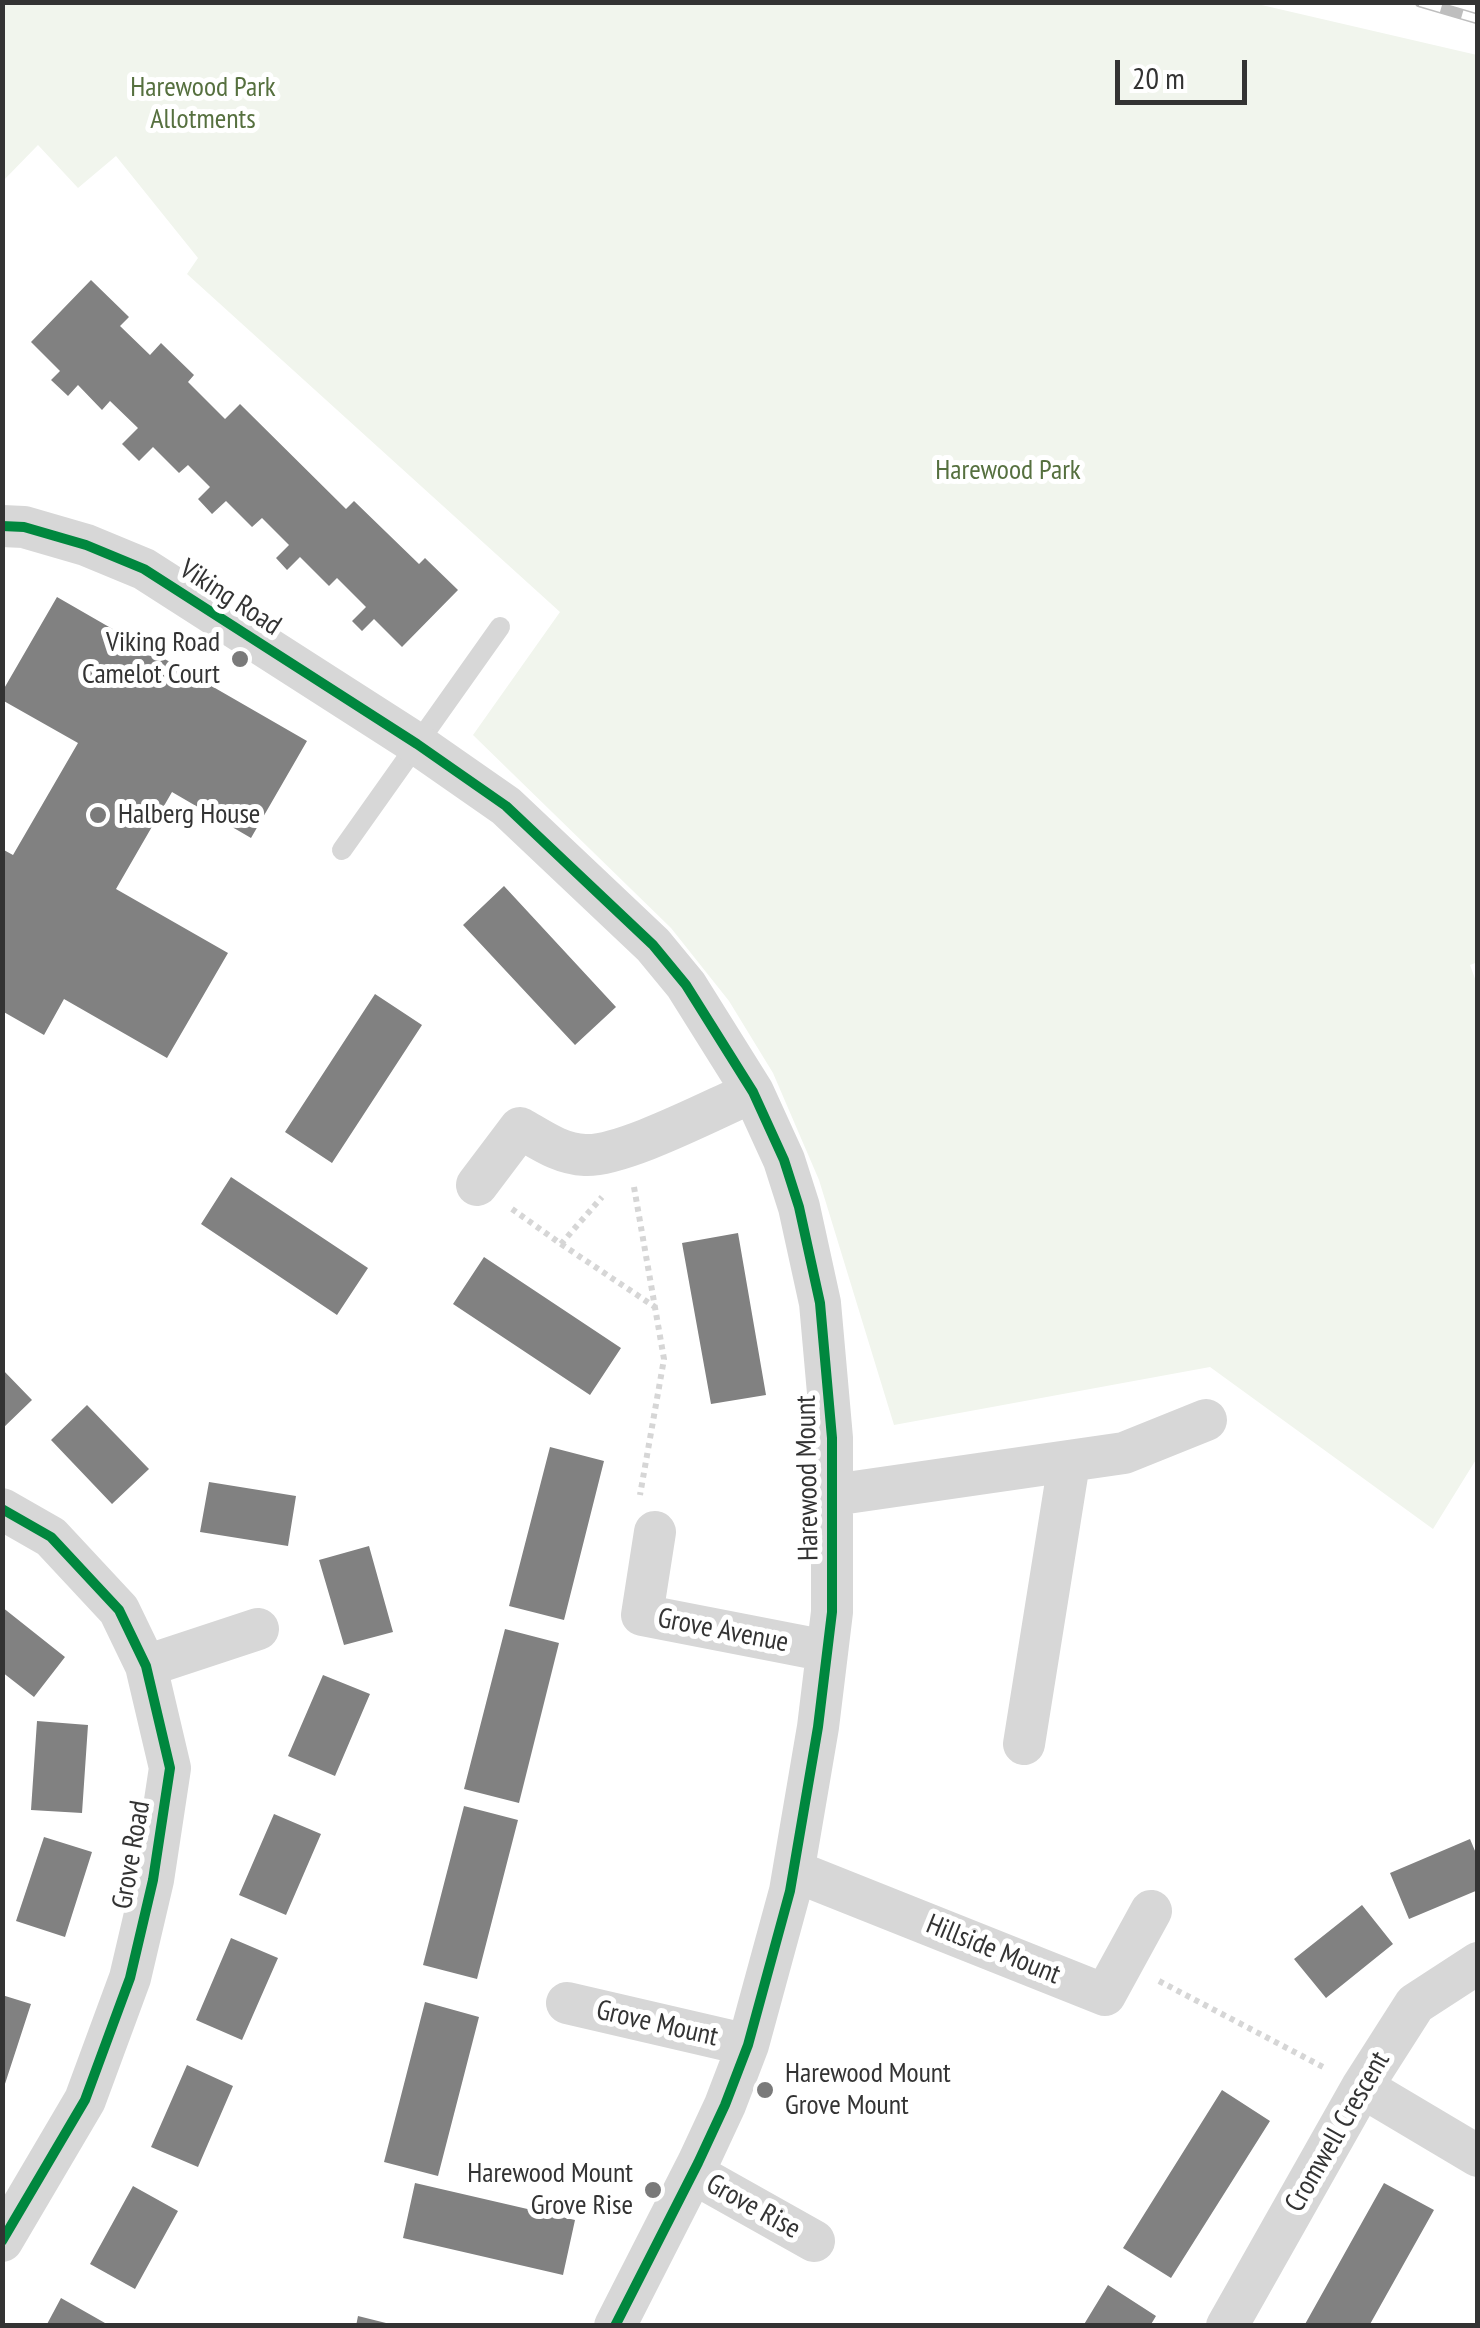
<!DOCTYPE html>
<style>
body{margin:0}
#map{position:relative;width:1480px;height:2328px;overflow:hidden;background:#fff;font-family:"PT Sans Narrow",sans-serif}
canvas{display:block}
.frame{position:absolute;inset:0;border:5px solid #333;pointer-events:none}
.scale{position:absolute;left:1115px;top:60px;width:132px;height:45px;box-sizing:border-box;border:5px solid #333;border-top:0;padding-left:12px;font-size:30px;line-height:35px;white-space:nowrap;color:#333;-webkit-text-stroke:8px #fff;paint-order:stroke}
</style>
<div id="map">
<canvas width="1480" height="2328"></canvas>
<div class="frame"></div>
<div class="scale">20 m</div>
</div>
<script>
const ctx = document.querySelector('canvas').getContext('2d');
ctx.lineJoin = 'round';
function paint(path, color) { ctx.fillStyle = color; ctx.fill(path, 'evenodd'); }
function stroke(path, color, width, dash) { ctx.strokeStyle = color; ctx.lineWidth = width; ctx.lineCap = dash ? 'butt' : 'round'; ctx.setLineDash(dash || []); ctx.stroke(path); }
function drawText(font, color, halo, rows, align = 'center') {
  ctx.font = font + ' "PT Sans Narrow",sans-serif'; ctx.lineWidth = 10; ctx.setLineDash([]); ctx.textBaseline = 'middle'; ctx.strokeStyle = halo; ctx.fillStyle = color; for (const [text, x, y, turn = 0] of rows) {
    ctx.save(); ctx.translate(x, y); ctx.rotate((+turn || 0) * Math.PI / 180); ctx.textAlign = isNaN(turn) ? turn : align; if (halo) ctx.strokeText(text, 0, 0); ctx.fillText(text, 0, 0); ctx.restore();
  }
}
paint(new Path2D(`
 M1253 3 1477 55 1478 962 1470 965 1478 987 1477 1458 1433 1529 1210 1367 894 1425 819 1180 773 1073 729 1001 671 928 473 735 560 612 187 274 198 258 116 156 78 188 38 145 3 181V3Z`), '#f1f5ed');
paint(new Path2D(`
 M91 280 129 317 120 326 150 355 161 343 194 375 188 382 225 419 240 404 346 509 354 501 419 564 425 558 458 590 402 647 374 619 362 631 352 621 366 607 337 578 329 586 300 557 287 570 276 558 289 545 262 518 252 527 226 501 212 514 198 499 210 487 188 465 179 473 153 447 139 461 122 444 138 428 110 401 102 410 78 385 68 396 51 380 60 371 31 342Z
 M57 597 307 741 251 838 172 792 116 889 228 953 167 1058 64 999 44 1035 2 1011V849L13 855 78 743 2 700V692Z
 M504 886 616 1007 575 1045 463 925Z
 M375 994 422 1025 332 1163 285 1132Z
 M231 1177 368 1268 337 1315 201 1224Z
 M738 1233 766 1395 711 1404 682 1243Z
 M484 1257 621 1348 590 1395 453 1304Z
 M2 1369 32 1400 2 1429Z
 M87 1405 149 1469 112 1504 51 1440Z
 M550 1447 604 1461 564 1620 509 1606Z
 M209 1482 296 1496 288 1546 200 1532Z
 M369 1546 393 1632 344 1645 319 1560Z
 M2 1607 65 1657 34 1697 2 1672Z
 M505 1629 559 1643 519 1803 464 1789Z
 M323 1675 370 1694 335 1776 288 1756Z
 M37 1721 88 1725 82 1813 31 1810Z
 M464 1806 518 1820 477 1979 423 1965Z
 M274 1814 321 1834 286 1915 239 1895Z
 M44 1837 92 1852 65 1937 16 1921Z
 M1470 1839 1478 1858V1890L1409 1919 1390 1873Z
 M1362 1905 1393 1944 1326 1998 1294 1959Z
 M231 1938 278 1958 242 2040 196 2020Z
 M2 1995 31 2004 3 2090H2Z
 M425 2002 479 2017 438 2176 384 2162Z
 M187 2065 233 2086 198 2167 151 2147Z
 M1222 2090 1270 2121 1171 2278 1123 2248Z
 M415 2183 575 2220 563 2275 403 2238Z
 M1384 2183 1434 2210 1369 2326H1304Z
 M133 2186 178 2211 135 2289 90 2264Z
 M1108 2285 1156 2316 1150 2326H1083Z
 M61 2298 105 2323 104 2326H46Z
 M358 2316 390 2324V2326H356Z`), '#818181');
stroke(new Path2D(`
 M634 1187 664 1359 640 1495
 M512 1209 561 1244 602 1197
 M561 1244 655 1307
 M1159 1981 1325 2068`), '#d6d6d6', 6, [5, 5]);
stroke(new Path2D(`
 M342 850 500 627`), '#d7d7d7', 20);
stroke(new Path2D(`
 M2 526 24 527 86 545 144 569 417 744 506 806 653 945 686 985 753 1092 784 1160 799 1207 820 1303 832 1438V1612L818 1727 790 1891 748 2045 725 2105 698 2163 615 2326
 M477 1185 520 1128C541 1140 560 1154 585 1155 623 1157 715 1108 753 1092
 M833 1495 1124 1453 1206 1420
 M2 1509 51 1537 119 1610 146 1666 170 1768 153 1880 130 1978 85 2100 2 2241
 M655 1532 642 1615 827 1651
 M146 1666 258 1629
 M1024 1744 1069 1463
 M794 1871 1105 1995 1151 1911
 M567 2003 748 2045
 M1362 2087 1478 2156
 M693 2173 814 2241
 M1227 2326 1362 2087 1415 2004 1478 1963`), '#d7d7d7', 42);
const rail = new Path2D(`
 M1420 2 1478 19`);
stroke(rail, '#bebebe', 11);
stroke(rail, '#fff', 8, [22]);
stroke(new Path2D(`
 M2 526 24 527 86 545 144 569 417 744 506 806 653 945 686 985 753 1092 784 1160 799 1207 820 1303 832 1438V1612L818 1727 790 1891 748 2045 725 2105 698 2163 615 2326
 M2 1509 51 1537 119 1610 146 1666 170 1768 153 1880 130 1978 85 2100 2 2241`), '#00873e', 10);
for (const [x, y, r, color] of [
 [240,659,10,"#7a7a7a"],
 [98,815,10,"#7a7a7a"],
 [765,2090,10,"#7a7a7a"],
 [653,2190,10,"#7a7a7a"]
]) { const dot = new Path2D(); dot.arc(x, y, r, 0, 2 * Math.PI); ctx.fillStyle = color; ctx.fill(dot); stroke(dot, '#fff', 4); }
drawText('28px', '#56703f', '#fff', [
 ["Harewood Park",203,88],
 ["Allotments",203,120],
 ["Harewood Park",1008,471]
]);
drawText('28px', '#333', '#fff', [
 ["Viking Road",230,598,33],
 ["Harewood Mount",808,1478,-91],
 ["Grove Avenue",723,1631,11],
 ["Grove Road",132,1855,-80],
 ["Hillside Mount",993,1950,22],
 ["Grove Mount",657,2024,13],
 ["Cromwell Crescent",1338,2132,-60],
 ["Grove Rise",753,2207,29]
]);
drawText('28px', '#333', '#fff', [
 ["Viking Road",220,643],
 ["Camelot Court",220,675],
 ["Halberg House",118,815,"left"],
 ["Harewood Mount",785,2074,"left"],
 ["Grove Mount",785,2106,"left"],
 ["Harewood Mount",633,2174],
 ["Grove Rise",633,2206]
], 'right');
</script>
